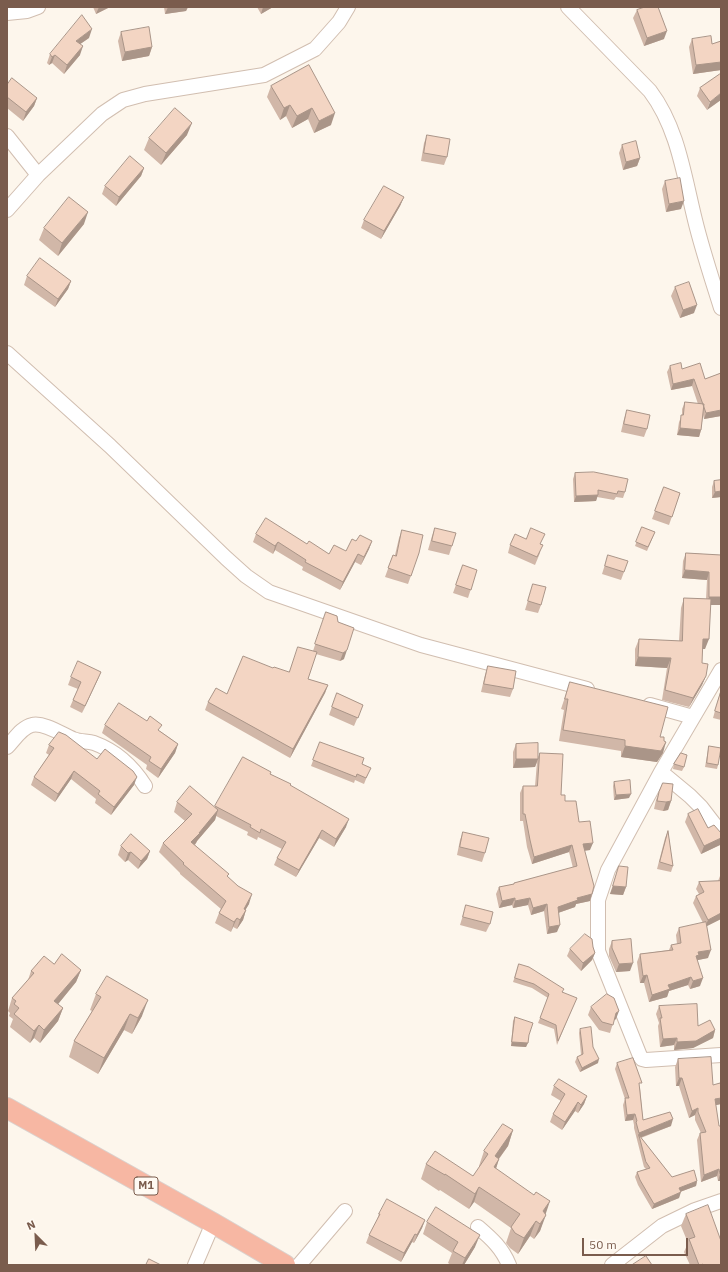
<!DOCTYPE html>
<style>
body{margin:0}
#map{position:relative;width:728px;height:1272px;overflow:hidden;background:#fdf6ec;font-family:"IBM Plex Sans",sans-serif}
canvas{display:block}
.frame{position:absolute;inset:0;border:8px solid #7a5c4d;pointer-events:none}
.north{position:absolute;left:16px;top:1216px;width:40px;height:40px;-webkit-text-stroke:3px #fffaf3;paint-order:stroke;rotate:336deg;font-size:11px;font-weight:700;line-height:16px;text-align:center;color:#7a5c4d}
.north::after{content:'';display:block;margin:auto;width:14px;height:18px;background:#7a5c4d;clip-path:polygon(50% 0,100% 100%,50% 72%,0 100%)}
.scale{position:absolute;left:582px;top:1238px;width:106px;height:18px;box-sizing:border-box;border:2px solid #7a5c4d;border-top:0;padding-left:5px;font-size:12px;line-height:14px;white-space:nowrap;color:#7a5c4d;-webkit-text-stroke:3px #fffaf3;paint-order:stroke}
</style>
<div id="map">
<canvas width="728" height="1272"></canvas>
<div class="frame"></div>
<div class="north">N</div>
<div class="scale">50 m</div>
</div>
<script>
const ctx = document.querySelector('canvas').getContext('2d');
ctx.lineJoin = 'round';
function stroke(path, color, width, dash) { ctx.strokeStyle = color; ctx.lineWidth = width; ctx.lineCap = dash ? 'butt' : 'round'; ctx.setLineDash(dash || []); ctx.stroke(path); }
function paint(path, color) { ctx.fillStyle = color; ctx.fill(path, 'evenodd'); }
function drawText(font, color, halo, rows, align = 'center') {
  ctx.font = font + ' "IBM Plex Sans",sans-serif'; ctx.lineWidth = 4; ctx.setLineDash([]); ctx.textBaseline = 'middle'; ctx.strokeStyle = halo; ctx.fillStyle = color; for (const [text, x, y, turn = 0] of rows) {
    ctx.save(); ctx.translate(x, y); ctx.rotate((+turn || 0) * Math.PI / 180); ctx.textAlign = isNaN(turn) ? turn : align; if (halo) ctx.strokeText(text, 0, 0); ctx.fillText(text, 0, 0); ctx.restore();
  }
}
const minor = new Path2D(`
 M568 7 650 91C678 128 684 176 695 220 702 249 712 279 721 308
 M7 13 27 11 38 7
 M7 136 38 175
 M7 210 38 175 102 114 123 100 145 94 264 75 315 49 339 22 348 7
 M7 353 110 446 226 558 246 576 269 592 421 645 587 689
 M721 670 661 772 608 870 598 900V951L640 1056 642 1059 646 1060 721 1055
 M650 705 693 717
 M7 747C14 740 22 727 32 725 44 722 63 735 73 739 80 742 87 741 94 743 116 751 133 767 145 786
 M661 772 690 796 701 807 721 833
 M478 1227C492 1239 502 1248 509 1265
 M195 1265 213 1223
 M299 1265 345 1211
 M612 1265 662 1226 695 1210 721 1201`);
const highway = new Path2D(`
 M7 1108 213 1223 285 1265`);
stroke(minor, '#d1beb0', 16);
stroke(highway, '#dad1cd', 22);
stroke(minor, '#fff', 14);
stroke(highway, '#f7b7a3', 20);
paint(new Path2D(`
 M93 7H110L96 14Z
 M164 7H188L186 11 165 14Z
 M257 7H273L261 14Z
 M637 10 664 39 644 46 633 18Z
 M121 32 152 47 149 56 122 61 118 41Z
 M89 38 80 44V55L64 74 52 63 49 65 47 63 50 54Z
 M692 39 712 44 721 41V70L693 74 689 47Z
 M309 65 331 125 314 133 308 119 292 128 286 116 280 120 267 97 271 86Z
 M720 74 707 110 697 96 700 88Z
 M7 85 37 98 34 106 23 121 7 108Z
 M187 135 161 165 144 150 149 138Z
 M427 135 447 157 444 165 421 161 424 143Z
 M622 145 640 158 637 166 623 170 619 153Z
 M144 168 141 176 116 206 102 194 105 186Z
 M665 181 681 209 666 212 662 189Z
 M404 197 400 206 381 239 361 228 364 220Z
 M84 224 58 256 39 240 44 228Z
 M27 276 71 281 68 289 55 307 24 285Z
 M675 287 694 313 680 318 671 296Z
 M670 366 682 369 705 379 721 373V416L704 419 703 415 701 430 699 437 677 435 679 422 682 415V409L685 402 698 404 692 386 671 390 667 372Z
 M627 410 647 429 644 437 621 432 624 419Z
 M575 473 625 492 623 498 616 497 614 500 597 497 596 501 574 502 573 479Z
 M721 478V497L712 498V487L714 481 720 480Z
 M664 487 680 493 669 525 652 519Z
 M642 527 655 532 647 551 635 546Z
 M435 528 452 546 449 555 428 550 432 536Z
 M402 530 419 553 408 584 385 577 393 555H395L399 538Z
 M256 534 307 544 329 554 346 551 356 541H372L369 549 361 565 355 562 340 590 302 570 303 567 275 550 273 554 253 542Z
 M526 539 541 544 540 553 535 565 508 553 510 545Z
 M686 553 720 555 721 553V605H710L705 649H702V663L706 676 702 685 689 707 662 700 667 668 635 666V649L639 639 679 641 681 608 684 598 706 599 707 580 682 578 683 561Z
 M608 555 624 572 621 580 602 574Z
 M463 565 477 570 468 598 453 593Z
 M533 584 541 605 538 613 525 610Z
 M326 612 337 616 344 659 340 661 316 654 308 679 328 685 325 693 290 758 205 710 208 702 227 694 273 668 289 672 313 651Z
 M488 666 513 689 510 697 481 692 485 675Z
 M101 672 98 679 82 713 70 707 73 700 78 689 68 685 71 677Z
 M570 682 660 737 663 753 657 762 621 757V751L559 741 564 710 561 709Z
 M721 689V720L713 718Z
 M337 693 363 705 354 726 329 715Z
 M105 725 160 731 178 744 175 753 158 778 146 769 147 765 102 733Z
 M320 742 362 764 368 774 364 784 355 780 354 783 311 766Z
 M516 744 538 757 540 753 561 795 579 822 590 850 584 851 592 894 590 901 576 904 575 907 558 913 557 932 547 934 544 911 531 915 528 905 513 908 512 905 499 908 496 894 499 887 514 884V883L573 868 569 852 532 864 527 847 523 821H520V793L523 786H535L537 762 535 767 513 768V752Z
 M49 745 97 759 134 785 111 815 95 803 96 799 71 779 55 802 31 785 34 777 49 755 46 753Z
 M709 746 718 765 717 769 705 767 708 750Z
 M243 757 290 786 346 827 334 847 319 838 296 877 274 865 277 858 282 849 258 837 257 840 247 835 248 832 216 816 215 820 197 841 195 845 228 877 249 904 245 910H246L243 920 237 929 233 927 231 932 215 923 219 913 221 909 180 874V873L159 852 163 843 185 821 174 812 177 802 215 807Z
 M674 764 684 767 682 771 673 769Z
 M614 782 629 798 614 800 613 786Z
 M659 792 671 801 668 810 663 811 654 809 656 800Z
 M688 814 708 828 721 833V842L720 845 701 854 685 822Z
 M668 831 673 866 671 872 657 869 665 838Z
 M463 832 485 853 482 862 457 855 460 840Z
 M121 846 150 851 147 859 138 869 128 860 125 862 118 855Z
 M619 866 626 887 623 895 610 894Z
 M720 876H721V919L707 926 708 958 698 960 697 961 700 986 690 989 688 985 669 991 667 997 649 1002 644 983H640L637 962 640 954 669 950 671 945 677 944 676 935 679 928 703 923 693 903 696 896 699 894 696 889 699 882 718 881Z
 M466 905 490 924 486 932 460 925Z
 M612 941 630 971 616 972 609 956V949Z
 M593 947 595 953 592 960 581 971 567 956 570 949Z
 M54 964 81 970 76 982 58 1004 63 1008 58 1021 40 1043 34 1038 30 1043 10 1027 13 1019 9 1016 10 1013 8 1011 12 998 28 980 31 971Z
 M519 964 563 992 575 1002 557 1045 554 1029 538 1023 548 998 532 988 513 982Z
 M96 994 142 1016 132 1034 124 1030 98 1074 69 1057 74 1041 92 1011 90 1010Z
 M659 1006 698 1026 715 1030 713 1038 693 1048 674 1050V1045L660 1047 658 1026 659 1023 656 1014Z
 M591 1007 616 1019 614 1020 610 1033 599 1030 588 1015Z
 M515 1017 529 1035 526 1047 511 1046 513 1021Z
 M580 1029 593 1047 598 1063 580 1072 575 1062 577 1057 581 1055 579 1033Z
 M678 1059 713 1085 721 1086V1104L716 1105 721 1181H718L717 1176 701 1182 697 1140 700 1133H701L695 1120V1115L689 1118 679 1086H676L675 1067Z
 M617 1063 640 1088 643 1120 671 1126 641 1138 672 1177 697 1181 696 1186 680 1192 679 1198 652 1209 638 1185 635 1177 637 1172 646 1169 644 1167 634 1128V1125L633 1120 625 1121 623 1105 625 1099 615 1069Z
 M554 1086 587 1096 584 1104 578 1113 575 1111 562 1130 550 1122 553 1114 561 1101 551 1095Z
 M513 1130 508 1146 499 1159 496 1169 545 1215 540 1231 534 1239 530 1236 518 1254 510 1248 506 1243 511 1228 474 1202 469 1209 440 1190 439 1191 421 1179 426 1164 473 1176 480 1167 479 1166 484 1151Z
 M379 1214 425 1220 422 1228 414 1243 412 1242 401 1262 366 1243 369 1235 376 1222Z
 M686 1214 721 1265H690L684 1252 688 1243 681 1226Z
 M427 1222 475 1247 464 1265H451L448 1263 452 1253 423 1234Z`), '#d1b7a8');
paint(new Path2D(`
 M99 7H110L96 14Z
 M168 7H188L186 11 165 14Z
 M263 7H273L261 14Z
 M92 29 89 38 73 49 76 41Z
 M667 31 664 39 644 46 647 38Z
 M83 46 80 55 64 74 67 65Z
 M152 47 149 56 122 61 125 52Z
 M55 55 52 63 49 65 52 57Z
 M721 62V70L693 74 696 65Z
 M721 93V100L707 110 710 102Z
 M37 98 34 106 23 121 26 112Z
 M290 105 286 116 280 120 284 108Z
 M312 108 308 119 292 128 297 116Z
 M335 113 331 125 314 133 319 121Z
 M192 123 187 135 161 165 166 153Z
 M640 158 637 166 623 170 626 162Z
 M144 168 141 176 116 206 119 197Z
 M404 197 400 206 381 239 384 231Z
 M684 201 681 209 666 212 669 204Z
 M88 212 84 224 58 256 62 243Z
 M71 281 68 289 55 307 58 299Z
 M697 305 694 313 680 318 683 310Z
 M694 379 692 386 671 390 673 384Z
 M721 410V416L704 419 706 413Z
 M680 428 701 430 699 437 677 435Z
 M721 491V497L712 498 715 492Z
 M598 495 596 501 574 502 576 496Z
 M372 541 369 549 361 565 364 557Z
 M278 542 275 550 273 554 275 546Z
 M358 554 355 562 340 590 343 582Z
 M685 570 709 572 707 580 682 578Z
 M709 597H721V605H706Z
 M703 639H709L705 649H699Z
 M347 650 344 659 340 661 343 653Z
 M638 657 671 658 667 668 635 666Z
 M101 672 98 679 82 713 85 706Z
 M706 676 702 685 689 707 693 698Z
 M328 685 325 693 290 758 293 749Z
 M666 742 663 753 657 762 621 757 625 746Z
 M178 744 175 753 158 778 161 769Z
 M516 759H538L535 767 513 768Z
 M74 771 71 779 55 802 58 794Z
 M137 777 134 785 111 815 114 807Z
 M631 794 629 798 614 800 616 795Z
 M671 801 668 810 663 811 666 802Z
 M218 810 215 820 197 841 196 843 188 851 191 842Z
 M349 819 346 827 334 847 336 839Z
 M322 830 319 838 296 877 299 870Z
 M721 838V842L720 845 701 854 704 846Z
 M593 843 590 850 580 851 583 844Z
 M572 845 569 852 532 864 534 857Z
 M150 851 147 859 138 869 141 861Z
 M131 852 128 860 125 862 128 853Z
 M613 886 626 887 623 895 610 894Z
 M252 894 249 904 240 919 244 909Z
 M592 894 590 901 576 904 575 907 555 914 558 907 577 898Z
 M515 898 512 905 499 908 502 901Z
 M530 898 528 905 513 908 515 901Z
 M547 904 544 911 531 915 533 908Z
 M246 910 243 920 237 929 240 920Z
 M721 913V919L705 927 708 920Z
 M237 918 233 927 231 932 234 922Z
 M560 925 557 932 547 934 549 927Z
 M711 950 708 958 698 960 696 963V956L698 952Z
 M595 953 592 960 581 971 583 963Z
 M633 963 630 971 616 972 619 964Z
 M81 970 76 982 50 1014 54 1001Z
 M647 975 644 983H640L643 976Z
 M691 977 688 985 669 991 667 997 649 1002 652 995 668 985Z
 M703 978 700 986 690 989 693 981Z
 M148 1000 142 1016 132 1034 138 1018Z
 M63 1008 58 1021 40 1043 44 1030Z
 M619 1011 616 1019 613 1021 616 1013Z
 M130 1014 124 1030 98 1074 104 1058Z
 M39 1025 34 1038 30 1043 34 1031Z
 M715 1030 713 1038 693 1048 674 1050 677 1042Z
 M677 1038 674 1045 660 1047 663 1039Z
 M512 1042 528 1043 526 1047 511 1046Z
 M599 1059 598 1063 580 1072 582 1068Z
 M679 1078H682L679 1086H676Z
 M587 1096 584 1104 578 1113 581 1105Z
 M721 1098V1104L712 1106 715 1099Z
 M578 1102 575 1111 562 1130 565 1122Z
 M698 1108 695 1115 689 1118 692 1111Z
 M635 1114 633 1120 625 1121 627 1115Z
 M673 1119 671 1126 639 1138V1135L637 1139 639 1133Z
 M513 1130 508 1146 489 1172 495 1156Z
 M499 1159 494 1174V1167Z
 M719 1169 717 1176 701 1182 704 1175Z
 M720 1174H721V1181H718Z
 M697 1181 696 1186 677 1193 679 1188Z
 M479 1187 474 1202 469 1209 475 1194Z
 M681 1192 679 1198 652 1209 654 1204Z
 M550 1201 545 1216 543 1211Z
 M546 1215 540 1231 534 1239 540 1224Z
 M425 1220 422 1228 414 1243 417 1235Z
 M536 1221 530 1236 518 1254 524 1238Z
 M415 1234 412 1242 401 1262 404 1253Z
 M480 1235 475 1247 464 1265H462L465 1258Z`), '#aa9588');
const building = new Path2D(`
 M645 7H658L667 31 647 38 637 10Z
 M82 15 92 29 76 41 83 46 67 65 55 55 52 57 50 54Z
 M149 27 152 47 125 52 121 32Z
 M711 36 712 44 721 41V62L696 65 692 39Z
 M309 65 335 113 319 121 312 108 297 116 290 105 284 108 271 86Z
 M720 74H721V93L710 102 700 88Z
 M12 78 37 98 26 112 7 97V85Z
 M175 108 192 123 166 153 149 138Z
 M427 135 450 139 447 157 424 153Z
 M636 141 640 158 626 162 622 145Z
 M130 156 144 168 119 197 105 186Z
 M680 178 684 201 669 204 665 181Z
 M384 186 404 197 384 231 364 220Z
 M69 197 88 212 62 243 44 228Z
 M40 258 71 281 58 299 27 276Z
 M689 282 697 305 683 310 675 287Z
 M681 363 682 369 700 363 705 379 721 373V410L706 413 694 379 673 384 670 366Z
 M685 402 704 404 701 430 680 428 681 415H683Z
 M627 410 650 415 647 429 624 424Z
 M594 472 628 479 625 492 618 491 617 494 598 490V495L576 496 575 473Z
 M721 480V491L715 492 714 481Z
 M664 487 680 493 672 517 655 511Z
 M266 518 307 544 309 541 329 554 334 545 346 551 352 539 356 541 360 535 372 541 364 557 358 554 343 582 305 562 306 560 278 542 275 546 256 534Z
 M642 527 655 532 648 547 636 542Z
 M435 528 456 533 452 546 432 541Z
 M531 528 545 534 540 544 543 545 537 557 510 545 515 534 526 539Z
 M402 530 423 535 419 553 411 576 388 568 393 555 396 556Z
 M686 553 721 555V597H709V572L685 570Z
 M608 555 628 561 624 572 605 566Z
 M463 565 477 570 471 590 456 585Z
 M533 584 546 587 541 605 528 601Z
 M684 598 711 599 709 639H703L702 663 708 664 706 676 693 698 665 690 671 658 638 657 639 639 682 641Z
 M326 612 337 616 338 622 354 628 347 650 343 653 315 644Z
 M298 647 317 652 308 679 328 685 293 749 208 702 216 688 227 694 243 656 273 668 274 667 289 672Z
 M78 661 101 672 85 706 73 700 81 682 71 677Z
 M488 666 516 671 513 689 484 684Z
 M570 682 668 707 660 737H664V741L666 742 661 751 625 746V740L563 730 568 699H565Z
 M721 691V713L715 711Z
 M337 693 363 705 358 718 332 707Z
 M119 703 147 721 150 716 162 725 158 730 178 744 161 769 149 761 151 757 105 725Z
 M59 732 66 735 97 759 105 749 133 771 137 777 114 807 98 794 100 791 74 771 58 794 34 777 54 748 49 745Z
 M320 742 364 758 362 764 371 768 366 778 357 774 356 777 313 760Z
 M538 743V759H516V744Z
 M709 746 721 748 718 765 707 763Z
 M540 753 563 754 561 795H565V801H576L579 822 590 821 593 843 583 844 594 886 592 894 577 898 578 900 558 907 560 925 549 927 547 904 533 908 530 898 515 901V898L502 901 499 887 514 884V883L577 866 572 845 534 857 530 840 525 814H523V786H537Z
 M681 753 687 755 684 767 674 764Z
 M243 757 271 772 270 774 291 784 290 785 349 819 336 839 322 830 299 870 277 858 286 842 261 829 260 833 250 827 251 825 215 806Z
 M630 780 631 794 616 795 614 782Z
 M663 783 673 784 671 801 666 802 657 801 659 792Z
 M190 786 218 810 199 833H200L191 842 229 874 227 876 238 886 252 894 244 909 246 910 240 920 237 918 234 922 219 913 226 901 183 864 184 863 163 843 192 814 177 802Z
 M698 809 708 828 714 825 721 833V838L704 846 688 814Z
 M668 831 673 866 660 862Z
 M463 832 489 838 485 853 460 847Z
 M131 834 150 851 141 861 131 852 128 853 121 846Z
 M619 866 628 867 626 887 613 886Z
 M721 881V913L708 920 696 896 704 892 699 882Z
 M466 905 493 912 490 924 463 917Z
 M706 922 711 950 698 952 699 955 696 956 703 978 693 981 691 977 668 985 670 989 652 995 647 975 643 976 640 954 673 950 671 945 681 943 679 928Z
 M585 934 592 939 593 947 595 953 583 963 570 949Z
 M631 939 633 963 619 964 612 948V941Z
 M62 954 81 970 54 1001 63 1008 44 1030 39 1025 34 1031 14 1014 19 1008 14 1004 16 1001 12 998 34 973 31 971 44 956 54 964Z
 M519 964 529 967 564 989 562 992 577 998 558 1041 556 1025 540 1018 549 994 534 984 515 978Z
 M107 976 148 1000 138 1018 130 1014 104 1058 74 1041 101 997 96 994Z
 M607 994 614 998 619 1011 616 1013 613 1025 602 1022 591 1007Z
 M697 1004 698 1026 710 1020 715 1030 696 1041 677 1042V1038L663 1039 660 1018H662L659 1006Z
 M515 1017 533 1023 529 1035 528 1043 512 1042Z
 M591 1027 593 1047 599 1059 582 1068 577 1057 583 1054 580 1029Z
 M711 1057 713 1085 720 1083 721 1086V1098L715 1099 719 1126H721V1174H720L719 1169 704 1175 700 1133 706 1132 698 1112V1108L692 1111 682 1078H679L678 1059Z
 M633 1058 642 1083H639L643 1120 670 1112 673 1119 639 1133 636 1122 637 1121 635 1114 627 1115 625 1098H629L617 1063Z
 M559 1079 587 1096 581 1105 578 1102 565 1122 553 1114 565 1094 554 1086Z
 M503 1124 513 1130 495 1156 499 1159 494 1167 534 1195 536 1192 550 1201 543 1211 546 1215 540 1224 536 1221 524 1238 515 1233 511 1227 520 1214 479 1187 475 1194 445 1174V1175L426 1164 435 1151 473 1176 488 1154 484 1151Z
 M639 1135 672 1177 694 1170 697 1181 679 1188 681 1192 654 1204 640 1180 637 1172 650 1168 646 1162Z
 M387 1199 425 1220 417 1235 415 1234 404 1253 369 1235 380 1214H379Z
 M708 1205 721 1241V1264L719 1265H704L703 1264 701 1265H699L689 1239 695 1237 686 1214Z
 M436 1207 480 1235 465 1258 453 1251 458 1242 427 1222Z
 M646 1256 652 1265H632Z
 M149 1259 161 1265H146Z`);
paint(building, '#f3d5c3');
stroke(building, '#aa9588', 1);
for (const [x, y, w] of [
 [146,1186,24]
]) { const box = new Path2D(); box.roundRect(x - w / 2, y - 9, w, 18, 3); ctx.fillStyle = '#fffaf3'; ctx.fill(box); stroke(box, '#7a5c4d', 1); }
drawText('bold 11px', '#7a5c4d', null, [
 ["M1",146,1186]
]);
</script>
